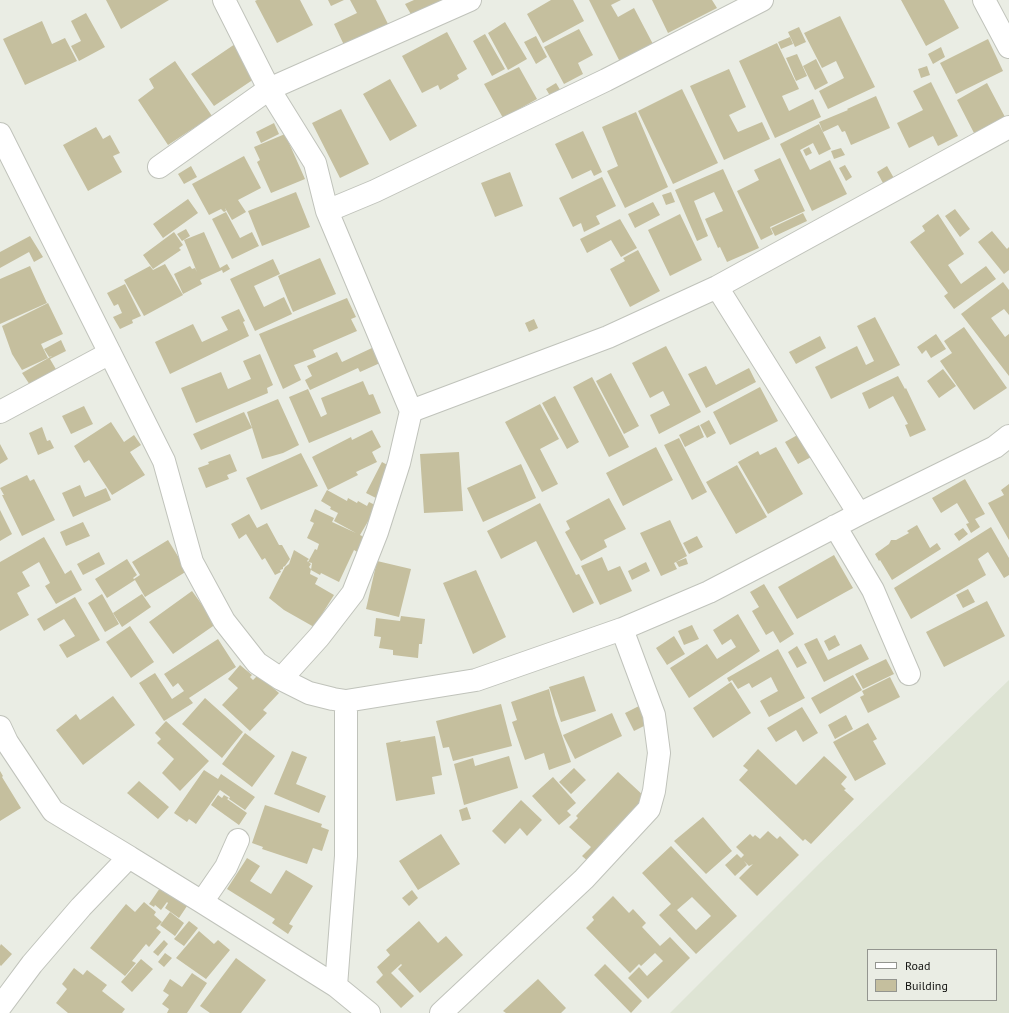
<!DOCTYPE html>
<style>
body{margin:0}
#map{position:relative;width:1009px;height:1013px;overflow:hidden;background:#eaede4;font-family:"PT Sans",sans-serif}
canvas{display:block}
.legend{position:absolute;left:867px;top:949px;width:130px;height:52px;box-sizing:border-box;background:#eaede4;border:1px solid #93958f;margin:0;padding:5px 7px;list-style:none;font-size:12px;color:#11120f}
.legend li{display:flex;align-items:center;gap:8px;height:20px}
.legend b{width:20px;border:1px solid #93958f}
</style>
<div id="map">
<canvas width="1009" height="1013"></canvas>
<ul class="legend">
<li><b style="height:5px;background:#fff"></b>Road</li>
<li><b style="height:11px;background:#c5bf9e"></b>Building</li>
</ul>
</div>
<script>
const ctx = document.querySelector('canvas').getContext('2d');
ctx.lineJoin = 'round';
function paint(path, color) { ctx.fillStyle = color; ctx.fill(path, 'evenodd'); }
function stroke(path, color, width, dash) { ctx.strokeStyle = color; ctx.lineWidth = width; ctx.lineCap = dash ? 'butt' : 'round'; ctx.setLineDash(dash || []); ctx.stroke(path); }
paint(new Path2D(`
 M1009 680V1013H670L821 862ZM868 950H996V1000H868Z`), '#dee4d4');
paint(new Path2D(`
 M106 0H169L121 29Z
 M257 0H300L313 25 277 43 255 1Z
 M328 0H344L331 6Z
 M350 0H376L388 24 344 45 334 24 357 13Z
 M414 0H446L412 16 405 4Z
 M551 0H573L584 21 543 43 527 14Z
 M589 0H621L611 5 618 17 634 8 654 46 621 64Z
 M652 0H712L717 8 668 33Z
 M901 0H944L959 28 926 46Z
 M86 13 105 47 79 61 71 46 81 41 71 21Z
 M840 16 875 87 828 109 819 91 844 78 836 61 822 68 804 33Z
 M42 21 52 44 65 38 77 61 25 85 3 39Z
 M505 22 527 59 508 70 488 33Z
 M799 27 806 42 795 47 788 32Z
 M579 29 593 55 578 63 583 74 564 84 544 47Z
 M447 32 467 69 457 75 459 79 440 90 438 85 422 93 402 56Z
 M485 34 505 69 492 76 473 41Z
 M536 36 547 57 536 64 524 42Z
 M790 37 793 44 781 49 778 42Z
 M988 39 1003 71 956 94 940 63Z
 M777 43 799 89 782 96 789 111 813 99 821 117 775 138 739 61Z
 M235 44 257 77 214 106 191 74Z
 M941 47 945 57 933 64 928 54Z
 M797 54 807 76 796 81 786 58Z
 M816 59 828 83 815 90 803 66Z
 M175 61 212 116 168 145 138 100 154 88 149 79Z
 M927 66 930 75 921 78 918 69Z
 M519 67 537 99 503 118 484 84Z
 M729 69 746 107 729 115 738 132 762 122 770 139 724 160 690 86Z
 M390 79 417 126 390 141 363 94Z
 M931 82 958 136 938 146 933 136 909 148 897 123 923 110 913 91Z
 M556 83 565 98 555 104 546 89Z
 M987 83 1005 117 974 133 957 100Z
 M682 89 718 163 673 184 638 111Z
 M876 96 890 128 851 145 845 131 842 132 838 125 823 132 819 122 848 110 847 109Z
 M341 109 369 164 340 178 312 123Z
 M636 112 668 187 625 208 607 171 618 166 602 127Z
 M274 123 279 134 261 143 256 132Z
 M819 124 831 149 819 155 813 143 800 150 810 170 830 160 847 194 812 211 780 144Z
 M96 127 103 139 110 135 120 153 113 156 122 172 88 191 63 145Z
 M583 131 602 172 594 176 591 170 572 179 555 144Z
 M285 134 305 179 271 193 257 162 260 160 254 147Z
 M809 147 812 153 806 156 803 150Z
 M841 148 845 155 834 159 831 151Z
 M244 156 261 188 238 200 246 212 232 220 225 208 226 211 224 212 221 209 209 215 192 184Z
 M780 158 805 211 770 227 773 234 761 240 737 191 759 180 754 170Z
 M845 165 852 177 846 181 839 168Z
 M191 166 197 177 184 184 178 174Z
 M887 166 895 180 884 185 877 172Z
 M723 169 759 248 727 262 720 247 718 248 705 219 723 211 714 192 694 201 708 236 697 241 675 190Z
 M510 172 523 206 495 217 481 183Z
 M602 177 616 206 596 216 600 224 584 232 581 223 573 227 559 198Z
 M296 192 310 227 262 246 248 211Z
 M671 192 675 202 666 205 662 195Z
 M188 199 198 213 163 238 153 224Z
 M653 202 660 215 635 228 628 214Z
 M955 209 970 229 960 237 945 216Z
 M226 212 240 238 252 232 259 246 232 259 212 219Z
 M803 213 807 221 775 236 771 228Z
 M680 214 702 260 670 276 648 230Z
 M938 214 964 254 948 265 961 284 986 266 996 279 954 309 944 296 948 293 910 242 925 231 922 226Z
 M620 219 637 248 621 257 611 240 587 253 580 239Z
 M186 229 190 236 182 241 177 234Z
 M992 231 1007 249 1009 247V270L1004 274 978 242Z
 M174 232 183 245 179 248 181 250 153 269 143 255Z
 M204 232 220 268 227 264 230 269 223 273 222 270 200 280 202 284 183 294 174 274 190 266 192 269 195 268 197 272 184 240Z
 M30 236 43 257 34 262 29 252 0 268V252Z
 M638 250 660 291 630 307 610 269 625 261 623 258Z
 M320 258 336 294 293 312 278 276Z
 M273 259 280 274 254 286 264 307 284 297 292 314 255 331 230 279Z
 M165 264 183 295 144 316 124 280 150 266 153 270Z
 M30 266 47 303 0 324V279Z
 M1003 282 1009 290V315L1004 309 991 318 1005 337 1009 334V376L961 314Z
 M125 284 141 316 132 320 133 323 120 329 113 317 122 313 118 304 114 306 107 293Z
 M347 298 356 317 351 319 357 331 313 350 316 357 294 365 301 380 283 389 259 334Z
 M48 303 63 334 41 344 48 358 22 370 12 354 2 326Z
 M239 309 245 321 243 322 249 336 170 374 155 342 193 324 202 342 228 330 221 317Z
 M875 317 900 365 831 399 815 367 857 346 866 365 874 361 857 326Z
 M534 319 538 328 529 332 525 323Z
 M964 327 1007 388 974 410 940 361 952 353 944 341Z
 M936 334 946 349 931 358 926 350 922 354 917 347Z
 M820 336 826 348 796 364 789 352Z
 M61 340 66 351 50 359 57 371 30 385 22 373 52 356 49 357 44 349Z
 M666 346 701 412 659 434 650 415 670 405 663 391 650 398 632 363Z
 M372 348 380 363 360 372 358 368 310 390 305 380 312 376 307 366 337 352 342 362Z
 M260 354 273 385 267 388 268 393 196 423 181 388 221 372 228 389 251 379 243 361Z
 M706 366 716 385 749 368 756 382 706 408 688 374Z
 M943 369 956 386 939 398 927 381Z
 M611 373 639 426 624 434 596 381Z
 M898 376 905 389 906 388 926 430 910 437 905 425 908 424 893 396 869 409 862 393Z
 M592 377 629 447 609 457 573 387Z
 M363 381 369 395 373 394 381 413 309 443 289 397 308 389 321 417 327 414 321 398Z
 M760 387 778 421 730 445 713 412Z
 M555 396 579 442 567 449 542 403Z
 M278 399 299 445 283 453 262 459 247 412Z
 M540 404 559 439 540 449 558 484 542 492 505 422Z
 M84 406 93 424 71 434 62 416Z
 M244 412 252 428 201 450 193 434Z
 M709 420 716 433 707 438 700 425Z
 M111 422 124 442 134 435 141 445 130 452 145 475 112 495 89 460 84 463 74 446Z
 M699 425 704 437 685 447 679 435Z
 M42 427 47 441 50 440 54 448 38 455 29 433Z
 M372 430 381 447 372 452 377 462 356 472 358 475 328 490 312 457 351 437 352 440Z
 M801 433 815 455 798 464 785 442Z
 M679 438 707 492 692 500 664 445Z
 M0 444 8 459 0 464Z
 M656 447 673 480 623 506 606 473Z
 M776 447 803 494 768 514 738 462 758 451 760 455Z
 M459 452 463 511 424 513 420 454Z
 M301 453 318 486 261 510 246 478Z
 M230 454 237 471 227 475 229 479 206 488 198 468 209 464 208 462Z
 M382 462 391 467 376 498 366 493Z
 M521 464 536 498 483 522 467 488Z
 M737 465 767 517 736 534 706 482Z
 M27 475 30 481 34 479 55 520 22 536 2 495H4L0 488Z
 M965 479 985 514 975 519 980 527 971 533 966 524 969 523 957 503 941 513 932 498Z
 M1009 484V540L988 503 1004 495 1001 490Z
 M80 485 85 497 106 488 111 500 73 517 62 493Z
 M327 490 347 501 348 498 357 503 358 501 367 506 369 502 377 506 360 535 364 537 359 553 354 550 339 582 321 573 320 575 311 570 312 563 308 562 315 549 317 550 319 544 307 538 314 523 310 521 315 509 334 518 332 522 356 533 334 521 338 513 330 509 331 507 321 501Z
 M609 498 626 529 604 540 607 547 581 561 565 532 570 529 566 521Z
 M540 503 576 575 579 574 594 603 573 613 536 541 501 559 487 531Z
 M0 510 12 534 0 541Z
 M249 514 257 528 267 523 279 545H282L290 559 285 566 283 567V569L280 570 281 572 275 575 265 558 262 560 246 534 239 539 231 524Z
 M670 520 687 556 674 563 677 569 661 576 640 533Z
 M83 522 90 536 66 546 60 532Z
 M917 525 930 548 937 543 941 549 892 580 880 560 879 561 875 554 889 544 891 540H896L909 533 907 531Z
 M991 527 1009 558V575L1004 578 988 552 978 559 986 575 911 619 894 588Z
 M963 528 968 534 959 541 954 534Z
 M697 536 703 547 689 554 683 543Z
 M44 537 65 574 71 570 82 590 56 604 45 586 50 583 39 562 22 572 30 586 17 593 29 615 0 631V562Z
 M168 540 187 571 145 597 135 580 107 598 95 579 127 559 137 575 133 578 134 579 140 575 132 562Z
 M294 550 309 559 307 561 311 564 309 567 308 566 311 569 310 574 318 578 315 584 334 595 314 627 284 610 269 598 285 567 289 564Z
 M99 552 105 564 83 575 77 564Z
 M834 555 853 588 797 619 778 587Z
 M602 557 608 571 620 566 632 591 600 605 581 566Z
 M686 558 688 564 679 567 676 562Z
 M377 561 411 569 399 617 366 609Z
 M646 562 650 571 632 580 628 571Z
 M476 570 506 637 473 654 443 583Z
 M764 584 794 634 780 643 773 631 766 635 752 611 759 607 750 592Z
 M968 589 975 602 963 608 956 595Z
 M192 591 216 624 173 654 149 622Z
 M102 594 119 624 105 632 88 603Z
 M142 594 151 607 122 627 113 613Z
 M75 597 100 640 67 658 59 645 75 636 64 619 44 631 37 619Z
 M987 601 1005 636 944 667 926 632Z
 M738 614 760 651 689 698 670 668 707 644 717 659 736 647 731 639 722 645 713 630Z
 M401 616 425 619 422 644H419L418 658 393 655V650L379 648 381 637 374 636 376 618 400 621Z
 M692 625 699 639 684 645 678 631Z
 M130 626 154 662 131 678 106 642Z
 M835 635 840 645 829 651 824 641Z
 M674 636 685 654 667 665 656 648Z
 M817 638 828 660 861 644 869 659 824 682 804 644Z
 M218 639 236 667 189 698 193 703 164 721 139 683 155 673 172 699 184 691 178 683 173 687 164 674Z
 M797 646 807 663 797 668 788 652Z
 M778 649 805 698 769 717 760 701 778 691 771 677 752 688 749 683 738 689 732 680 729 682 727 678Z
 M886 659 894 674 863 689 855 674Z
 M240 665 252 675 250 677 253 680 258 675 279 693 263 710 267 713 250 731 222 705 238 688 228 679Z
 M853 675 862 690 820 714 811 698Z
 M584 676 596 711 561 722 549 687Z
 M890 677 900 697 868 713 860 697 864 695 862 691Z
 M731 682 751 713 713 738 693 708Z
 M549 689 555 715 571 762 549 770 544 753 525 760 512 722 517 720 511 702Z
 M113 696 135 725 83 765 56 730 76 714 80 720Z
 M205 698 243 732 222 758 182 724Z
 M501 704 512 746 453 761 449 747 443 748 436 721Z
 M639 706 648 724 634 731 625 713Z
 M802 707 818 733 803 742 796 730 776 742 767 728Z
 M612 713 622 736 575 759 563 735Z
 M846 715 853 729 835 739 828 725Z
 M166 721 209 761 180 791 162 773 174 759 157 743 161 739 155 733Z
 M868 723 877 739 873 741 886 764 855 781 833 742Z
 M245 733 275 756 252 787 222 764Z
 M435 736 442 775 432 777 435 794 396 801 386 743 401 740 400 742Z
 M758 749 796 785 824 756 847 777 841 784 846 789 844 790 854 799 811 844 805 839 803 841 739 780 748 770 743 766Z
 M292 751 307 757 296 784 326 796 319 813 274 794Z
 M509 756 518 788 464 805 454 764 473 758 475 766Z
 M574 768 586 780 571 794 559 782Z
 M204 770 218 779 221 774 255 797 245 810 229 799 230 797 220 790 196 824 189 819 187 822 174 813Z
 M0 771 3 776 2 777 21 808 0 821Z
 M618 772 645 797 603 841 607 844 590 863 582 856 591 847 569 827 578 818 576 816Z
 M553 777 576 803 567 811 571 815 559 825 532 796Z
 M139 781 169 807 158 819 127 793Z
 M218 795 222 798 224 795 229 798 227 799 247 813 239 825 211 805Z
 M521 800 542 820 527 836 520 828 505 844 492 831Z
 M265 805 322 824 321 827 329 830 322 851 313 848 307 864 262 849 263 847 252 843Z
 M467 807 471 819 462 821 459 810Z
 M703 817 732 851 706 874 674 841Z
 M768 831 777 839 780 836 799 855 757 896 739 878 753 864 749 866 744 861 747 865 735 876 725 865 737 854 741 858 744 855 736 847 750 834 753 837 755 835 760 839Z
 M441 834 460 864 418 890 399 861Z
 M671 846 737 916 696 954 659 915 671 904 642 873ZM692 897 711 916 696 930 677 910Z
 M247 858 260 866 250 881 271 894 286 870 313 886 289 924 293 926 288 934 272 923 275 919 227 889Z
 M160 888 187 906 179 918 165 908 168 903 167 902 161 910 155 905 154 907 149 904Z
 M412 890 418 898 409 906 402 898Z
 M613 896 629 913 633 909 646 923 642 927 660 946 670 937 690 958 648 999 628 978 639 967 647 976 663 961 655 953 641 966 639 964 630 973 586 928 594 920 592 917Z
 M144 902 156 912 154 915 162 922 156 928 161 932 149 947 146 944 132 961 136 963 125 976 90 948 126 904 135 912Z
 M170 912 184 923 175 936 160 925Z
 M189 921 198 928 184 946 174 939Z
 M419 921 438 943 446 936 463 955 420 993 398 969 402 965 401 964 391 973 414 996 401 1008 376 982 383 975 377 967 390 955 386 950Z
 M199 931 214 944 218 940 230 950 206 979 176 958Z
 M164 940 168 944 158 956 153 952Z
 M1 944 12 954 1 966 0 965V946Z
 M165 953 172 958 164 967 158 962Z
 M236 958 266 980 241 1013H210L200 1006Z
 M141 959 153 969 132 992 121 982Z
 M605 964 642 1001 631 1013 594 975Z
 M74 968 83 975 87 970 107 985 102 991 125 1009 122 1013H68L56 1003 67 989 62 984Z
 M192 973 207 983 187 1013H167L169 1009 162 1004 169 995 163 991 170 979 182 987Z
 M538 979 566 1008 561 1013H506L503 1011Z`), '#c5bf9e');
const minor = new Path2D(`
 M224 0 269 89 315 163 327 211
 M762 0 606 80 375 191 327 211 411 411 608 337 717 287 1009 127
 M984 0 1009 47
 M0 134 164 461 192 562 224 621 257 663 281 679 309 693 333 699 346 701 476 680 622 629 709 592 859 514 995 447 1009 436
 M159 167 269 89 470 0
 M717 287 859 514
 M0 412 110 353
 M835 526 873 590 909 674
 M281 679 319 637 353 593 377 532 399 463 411 411
 M0 727 7 742 53 811 129 857 81 907 32 964 0 1007
 M129 857 202 902 336 986 369 1013
 M202 902 226 867 238 840
 M336 986 346 856V701
 M441 1013 584 879 649 809 654 791 659 753 654 715 622 629`);
stroke(minor, '#c0c3bb', 24);
stroke(minor, '#fff', 22);
</script>
